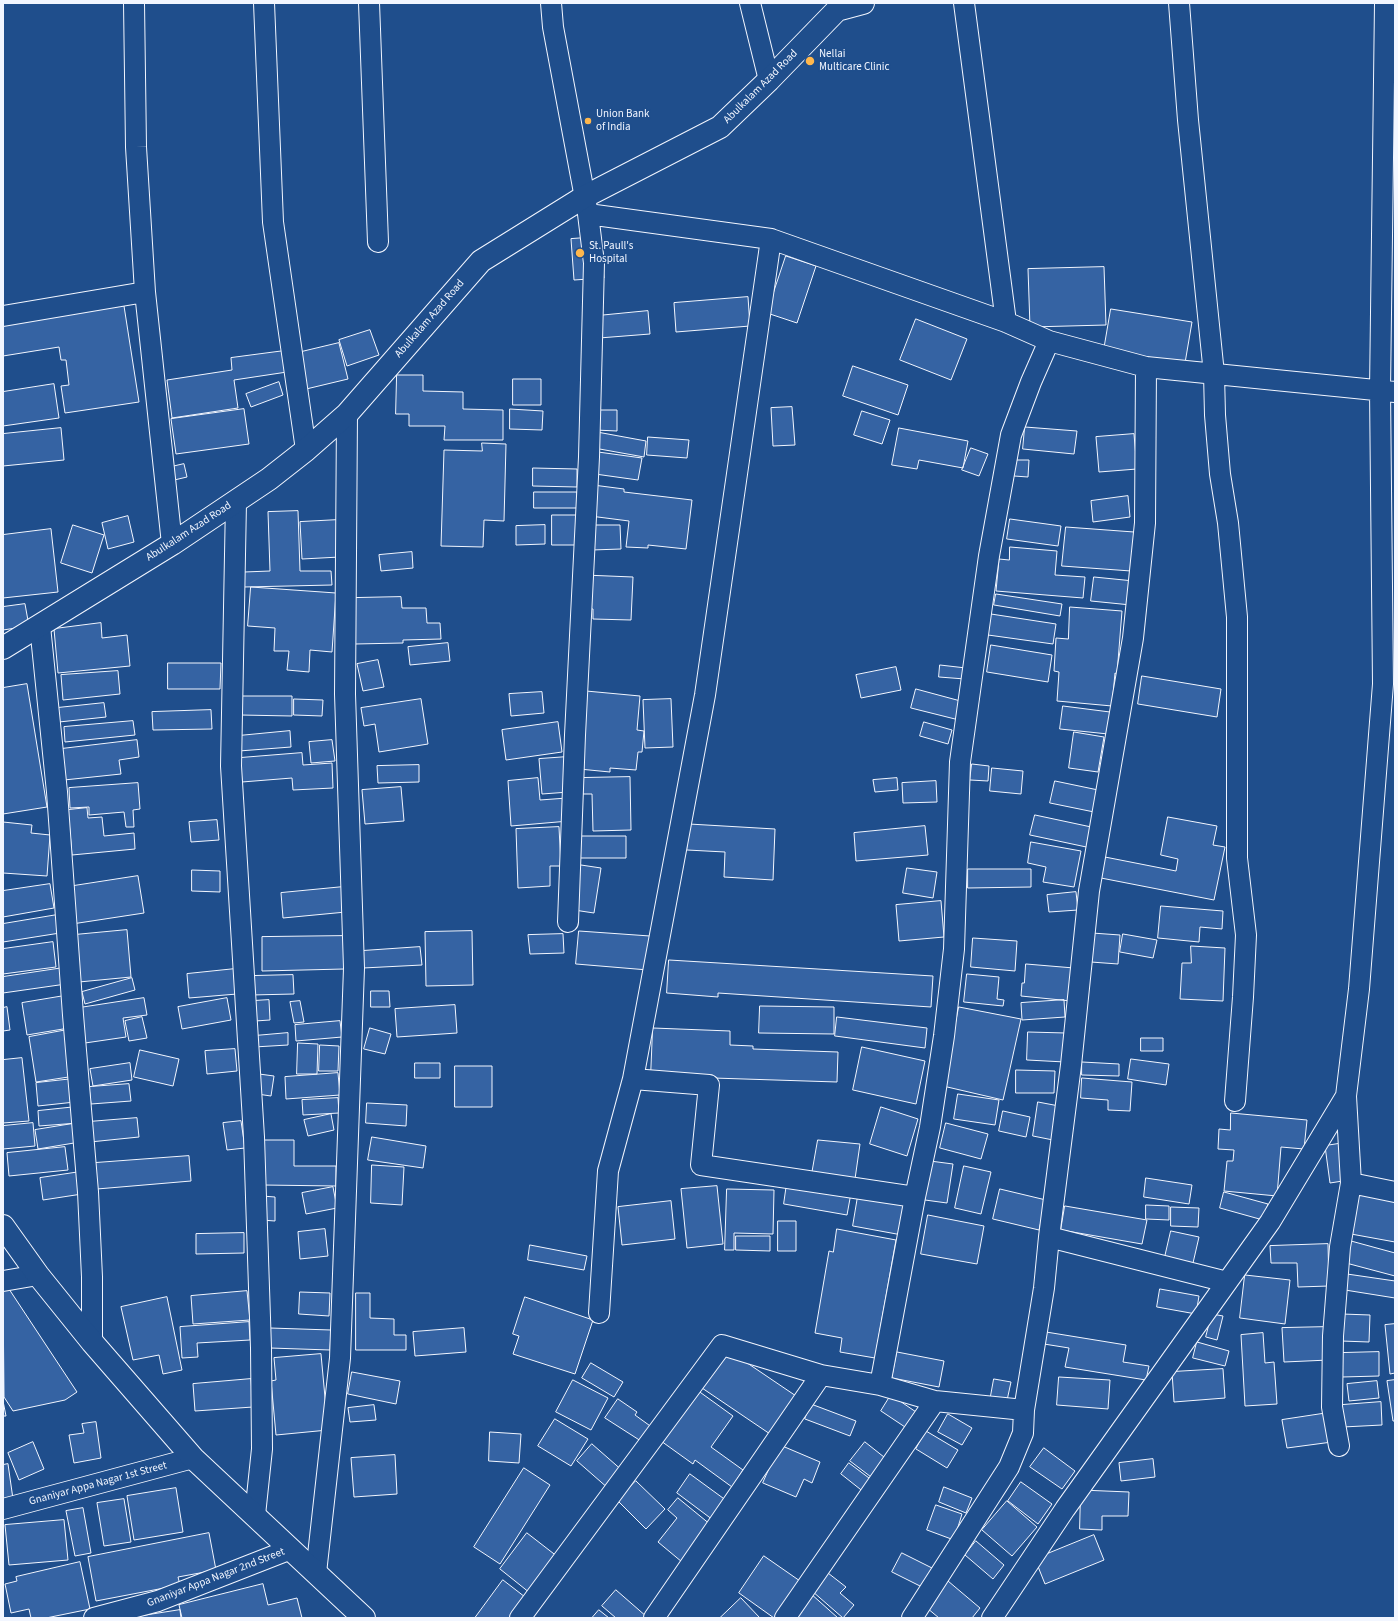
<!DOCTYPE html>
<style>
body{margin:0}
#map{position:relative;width:1398px;height:1621px;overflow:hidden;background:#1f4e8c;font-family:"Source Sans 3",sans-serif}
canvas{display:block}
.frame{position:absolute;inset:0;border:4px solid #f2f6ff;pointer-events:none}
</style>
<div id="map">
<canvas width="1398" height="1621"></canvas>
<div class="frame"></div>
</div>
<script>
const ctx = document.querySelector('canvas').getContext('2d');
ctx.lineJoin = 'round';
function paint(path, color) { ctx.fillStyle = color; ctx.fill(path, 'evenodd'); }
function stroke(path, color, width, dash) { ctx.strokeStyle = color; ctx.lineWidth = width; ctx.lineCap = dash ? 'butt' : 'round'; ctx.setLineDash(dash || []); ctx.stroke(path); }
function drawText(font, color, halo, rows, align = 'center') {
  ctx.font = font + ' "Source Sans 3",sans-serif'; ctx.lineWidth = 3; ctx.setLineDash([]); ctx.textBaseline = 'middle'; ctx.strokeStyle = halo; ctx.fillStyle = color; for (const [text, x, y, turn = 0] of rows) {
    ctx.save(); ctx.translate(x, y); ctx.rotate((+turn || 0) * Math.PI / 180); ctx.textAlign = isNaN(turn) ? turn : align; if (halo) ctx.strokeText(text, 0, 0); ctx.fillText(text, 0, 0); ctx.restore();
  }
}
const building = new Path2D(`
 M600 237 604 278 574 280 571 239Z
 M786 256 816 266 797 323 767 313Z
 M1104 267 1106 325 1030 327 1028 269Z
 M748 297 750 326 676 332 674 303Z
 M124 306 139 402 65 413 61 386 69 385 66 360H61L59 347 3 356V324Z
 M1111 309 1192 322 1185 363 1104 350Z
 M648 311 650 334 599 338 597 316Z
 M916 319 967 339 951 380 900 360Z
 M370 330 379 355 347 366 339 340Z
 M339 343 348 379 302 390 293 354Z
 M284 351 287 372 234 380 238 408 172 418 167 380 232 370 231 358Z
 M853 366 908 385 898 415 843 396Z
 M397 375H423V391L463 392V409L503 410V440H444L445 426H409V414H396Z
 M513 379H541V405H513Z
 M279 382 283 395 251 407 246 394Z
 M54 384 59 418 3 426V392Z
 M792 407 795 445 773 446 771 408Z
 M244 409 249 444 176 454 171 419Z
 M510 409 543 411 542 430 510 429Z
 M595 410H617V431L595 430Z
 M862 411 890 420 882 444 854 435Z
 M1025 427 1077 431 1074 454 1023 449Z
 M61 428 64 460 3 466V434Z
 M899 428 968 441 963 468 919 460 917 469 892 465Z
 M597 432 646 441 644 457 594 448Z
 M1134 434 1137 469 1099 472 1096 437Z
 M648 437 689 440 687 458 647 455Z
 M482 443 506 444 504 521 484 520 483 547 441 546 444 450 482 451Z
 M971 448 988 454 979 476 962 470Z
 M598 452 642 458 638 480 595 474Z
 M1015 460H1029L1028 477 1014 476Z
 M184 464 187 477 170 481 167 468Z
 M533 468 577 469V487L533 486Z
 M593 485 624 489V492L692 500 686 549 648 545V548L626 547 629 521 590 516Z
 M534 492H577V508H534Z
 M1128 496 1130 517 1093 522 1091 501Z
 M298 511 300 571H331L332 585 244 587V572L270 571 268 512Z
 M552 515H577L578 545H552Z
 M128 516 134 542 108 549 102 523Z
 M1010 519 1061 526 1058 546 1007 539Z
 M338 520 340 557 302 559 300 522Z
 M73 525 104 535 92 573 61 563Z
 M545 525V544L516 545V526Z
 M592 525H620L621 549 592 550Z
 M1066 527 1134 532 1131 571 1062 566Z
 M51 529 58 592 3 598V535Z
 M1010 547 1057 551 1055 575 1085 577 1083 598 996 591 999 559 1009 560Z
 M412 552 413 568 381 571 379 555Z
 M584 575 633 577 631 620 593 619V609L583 608Z
 M1094 577 1134 581 1131 605 1091 601Z
 M251 587 336 593 332 652 310 650 309 672 287 670 289 651H274L275 628 248 626Z
 M996 594 1062 604 1060 616 994 605Z
 M401 597 402 608H426L427 623H440L441 639 403 640V643L355 644 354 598Z
 M25 604 29 626 3 630V607Z
 M1070 607 1122 611 1117 674 1115 673 1112 706 1057 701 1059 672 1054 671 1056 638 1068 639Z
 M991 614 1056 624 1053 644 988 635Z
 M101 623 102 638 127 635 130 666 58 673 54 629Z
 M448 643 450 661 410 665 408 647Z
 M991 645 1052 655 1048 682 987 672Z
 M378 660 384 687 363 691 357 664Z
 M168 663H221L220 689H168Z
 M940 665 966 668 965 679 939 677Z
 M896 667 901 690 861 698 856 675Z
 M118 671 120 694 63 700 61 675Z
 M1142 676 1221 689 1217 717 1138 704Z
 M27 684 47 807 3 814V688Z
 M916 689 968 703 963 721 911 708Z
 M586 691 640 696 637 730 644 731 642 752H638L636 770 610 768V772L579 769Z
 M542 692 544 713 511 716 509 694Z
 M240 696H292V716L240 715Z
 M294 699 323 700 322 716 294 715Z
 M421 699 428 744 379 752 375 724 364 726 361 708Z
 M671 699 673 747 645 748 643 700Z
 M104 703 106 717 59 722 57 708Z
 M1063 706 1110 712 1108 734 1060 729Z
 M211 710 212 729 153 730 152 712Z
 M133 721 135 735 65 742 64 727Z
 M558 722 562 752 506 760 502 730Z
 M924 722 952 730 948 744 920 736Z
 M290 731 291 747 239 751 238 736Z
 M1074 732 1104 737 1098 772 1069 768Z
 M137 740 139 757 119 760 121 774 64 780 61 749Z
 M332 740 335 761 311 763 309 742Z
 M302 753 303 765 332 763 333 788 293 790 292 778 242 782 240 758Z
 M567 757 569 792 542 794 539 759Z
 M972 764 989 766 988 781 970 780Z
 M419 765V782L378 783 377 766Z
 M992 768 1023 771 1021 794 990 791Z
 M630 777 631 830 593 831 592 794H580V778Z
 M538 778 540 800 567 798 569 821 511 826 508 781Z
 M897 778 898 790 875 792 873 780Z
 M936 781 937 802 903 803 902 783Z
 M1055 781 1103 791 1099 813 1050 803Z
 M138 783 140 809 133 810 134 827H126L124 812 89 815V807L70 808 69 788Z
 M401 787 404 821 365 824 362 790Z
 M87 808 88 818 102 817 104 836 134 833 135 849 72 855 68 810Z
 M1035 815 1096 828 1091 848 1030 835Z
 M1168 817 1217 826 1213 845 1225 847 1214 900 1101 878 1105 857 1176 871 1178 859 1161 855Z
 M217 820 219 840 191 842 189 822Z
 M3 822 32 825 31 833 50 835 47 876 3 873Z
 M689 824 775 829 773 880 724 877 725 852 687 850Z
 M925 826 928 855 856 861 854 833Z
 M559 827 561 866H550V886L518 888 516 829Z
 M580 836H626V858H580Z
 M1031 842 1081 851 1074 887 1043 882 1046 867 1028 863Z
 M581 865 601 868 594 913 574 910Z
 M907 868 937 872 933 898 903 893Z
 M968 869H1031V887L968 888Z
 M192 870 220 871V892L192 891Z
 M138 876 144 913 72 924 67 887Z
 M50 884 54 908 3 917V891Z
 M343 887 346 912 283 918 281 893Z
 M1076 892 1078 910 1049 912 1047 895Z
 M941 901 944 937 899 941 896 905Z
 M1161 906 1223 911 1222 929 1200 927 1199 942 1158 938Z
 M57 915 60 933 3 942V924Z
 M127 930 131 977 79 982 74 935Z
 M472 931 473 985 426 986 425 932Z
 M579 931 650 936 648 970 576 964Z
 M1092 933 1120 935 1118 964 1091 962Z
 M563 934 564 953 530 954 528 935Z
 M1123 934 1157 940 1153 958 1120 952Z
 M344 936V969L262 971V937Z
 M973 938 1017 941 1015 971 971 967Z
 M53 942 56 967 3 974V949Z
 M1191 946 1225 948 1223 1001 1180 999 1182 963H1191Z
 M420 947 422 965 363 968 362 951Z
 M669 960 933 976 931 1007 718 993V997L667 993Z
 M1026 964 1074 968 1071 1001 1021 996 1022 983H1024Z
 M63 968 66 984 3 993V977Z
 M235 969 237 994 189 998 187 974Z
 M967 974 999 977 997 999 1004 1000 1003 1006 964 1002Z
 M293 975 294 994 251 995V976Z
 M132 978 135 990 85 1004 82 992Z
 M371 991H389L390 1007H371Z
 M64 996 69 1028 27 1035 22 1003Z
 M144 998 147 1015 123 1018 126 1037 85 1043 79 1008Z
 M227 998 231 1020 182 1029 178 1007Z
 M269 1000 270 1020 255 1021 253 1001Z
 M1064 1000 1065 1017 1022 1020 1021 1003Z
 M300 1001 304 1022 294 1023 290 1002Z
 M455 1005 457 1033 397 1037 395 1009Z
 M760 1006 834 1007V1034L759 1033Z
 M7 1007 10 1030 3 1031V1008Z
 M959 1007 1021 1019 1003 1100 943 1086Z
 M142 1017 147 1038 129 1041 125 1021Z
 M837 1017 927 1028 925 1048 835 1036Z
 M340 1021 342 1037 296 1041 295 1025Z
 M370 1028 391 1034 385 1054 364 1049Z
 M653 1028 730 1031V1045L753 1046V1049L838 1052 837 1082 651 1076Z
 M67 1030 75 1076 36 1082 29 1037Z
 M1028 1032 1066 1033 1065 1062 1027 1060Z
 M288 1033V1045L254 1047V1036Z
 M1141 1038H1163V1051H1141Z
 M298 1043 318 1044 317 1074H297Z
 M320 1045 339 1046 338 1071H319Z
 M862 1047 925 1061 916 1104 853 1090Z
 M235 1049 237 1071 207 1074 205 1051Z
 M140 1050 179 1059 173 1086 134 1077Z
 M22 1058 29 1121 3 1123V1060Z
 M1131 1059 1169 1064 1166 1085 1128 1079Z
 M1082 1062 1119 1064V1076L1082 1075Z
 M130 1063 132 1080 93 1086 90 1069Z
 M415 1063H440V1078H415Z
 M455 1066H492V1107H455Z
 M1016 1070 1055 1071 1054 1093H1016Z
 M338 1073 340 1095 286 1099 285 1077Z
 M259 1074 274 1076 271 1096 257 1094Z
 M1082 1078 1132 1082 1130 1111 1108 1110V1100L1081 1098Z
 M73 1079 75 1102 38 1106 36 1083Z
 M129 1084 131 1101 91 1104 89 1087Z
 M958 1094 999 1100 995 1125 954 1119Z
 M338 1098 339 1113 303 1115 302 1100Z
 M1038 1102 1059 1106 1053 1140 1033 1136Z
 M367 1103 407 1105 406 1126 366 1123Z
 M76 1107 78 1123 39 1126 38 1111Z
 M881 1107 918 1119 907 1156 870 1144Z
 M1003 1111 1030 1117 1026 1137 999 1131Z
 M1231 1113 1307 1120 1304 1149 1281 1147 1277 1196 1224 1191 1227 1161H1233L1234 1150 1218 1149 1219 1129 1230 1130Z
 M331 1114 334 1130 308 1136 304 1120Z
 M137 1118 139 1137 90 1142 88 1122Z
 M241 1121 245 1148 227 1150 223 1123Z
 M33 1123 35 1146 3 1149V1126Z
 M78 1123 80 1142 38 1149 35 1130Z
 M946 1123 988 1134 981 1159 940 1148Z
 M372 1137 426 1146 423 1168 368 1160Z
 M259 1140H294V1166H336V1186L262 1185Z
 M818 1140 860 1144 855 1179 812 1174Z
 M1344 1143 1349 1180 1330 1183 1325 1146Z
 M65 1147 68 1170 9 1176 7 1153Z
 M189 1156 191 1181 97 1189 95 1163Z
 M930 1161 953 1164 947 1203 925 1200Z
 M372 1165 404 1167 402 1205 371 1203Z
 M964 1166 991 1172 981 1214 955 1208Z
 M80 1172 82 1194 43 1200 40 1178Z
 M1146 1178 1192 1185 1189 1204 1144 1197Z
 M787 1183 851 1193 847 1215 784 1204Z
 M717 1186 723 1244 687 1248 681 1189Z
 M333 1187 337 1208 306 1214 302 1193Z
 M727 1189 774 1190 773 1234 734 1233V1250H725Z
 M1000 1189 1046 1200 1039 1230 993 1219Z
 M1224 1192 1268 1204 1263 1220 1220 1208Z
 M1358 1193 1395 1199V1242L1351 1234Z
 M262 1196 275 1197V1221L261 1220Z
 M858 1196 907 1205 902 1235 853 1226Z
 M671 1201 675 1239 622 1245 618 1207Z
 M1146 1205 1169 1206V1220L1146 1219Z
 M1065 1206 1147 1220 1142 1244 1061 1230Z
 M1171 1207 1199 1208 1198 1227 1171 1226Z
 M928 1215 984 1226 977 1264 921 1254Z
 M778 1221H796V1251H778Z
 M325 1229 328 1256 300 1259 298 1232Z
 M837 1229 896 1240 875 1358 840 1352 842 1338 815 1333 829 1251 833 1252Z
 M1171 1231 1199 1237 1193 1263 1165 1257Z
 M244 1233V1253L196 1254V1234Z
 M736 1236H770V1251L736 1250Z
 M1351 1241 1395 1253V1276L1346 1263Z
 M1328 1244 1329 1286 1298 1287 1297 1263H1271L1270 1246Z
 M530 1245 587 1256 584 1270 528 1260Z
 M1347 1274 1395 1281V1298L1345 1290Z
 M1245 1275 1290 1280 1285 1324 1240 1318Z
 M9 1289 77 1392 65 1400 13 1411 4 1397 3 1291Z
 M1160 1289 1199 1296 1196 1314 1157 1307Z
 M247 1291 250 1320 193 1324 191 1296Z
 M300 1292 330 1293 329 1316 299 1314Z
 M356 1293H370V1318L394 1319V1335H406V1350H356Z
 M167 1297 182 1370 163 1374 159 1355 133 1360 121 1307Z
 M525 1297 593 1320 575 1374 513 1354 519 1336 513 1334Z
 M1212 1314 1223 1316 1217 1340 1206 1337Z
 M1342 1314 1370 1315 1369 1342 1341 1341Z
 M249 1322 250 1340 197 1343 198 1357 182 1358 180 1327Z
 M1395 1324V1373L1390 1374 1385 1325Z
 M1327 1327 1329 1360 1284 1362 1282 1328Z
 M270 1328 331 1330 330 1350 270 1348Z
 M464 1328 466 1352 415 1356 413 1332Z
 M1046 1332 1126 1345 1123 1362 1149 1366 1146 1380 1065 1367 1069 1348 1044 1344Z
 M1263 1333 1265 1363 1274 1362 1277 1404 1245 1406 1241 1335Z
 M1197 1342 1229 1351 1225 1366 1193 1358Z
 M728 1350 799 1398 773 1436 702 1388Z
 M897 1352 944 1361 939 1387 892 1378Z
 M1379 1352V1376L1342 1377 1341 1353Z
 M321 1354 328 1430 276 1435 271 1381 276 1380 274 1358Z
 M591 1363 623 1382 614 1397 582 1378Z
 M1223 1369 1225 1398 1174 1402 1172 1372Z
 M352 1372 400 1381 396 1404 348 1394Z
 M1059 1377 1110 1380 1108 1409 1057 1405Z
 M251 1379 253 1407 195 1411 193 1384Z
 M994 1379 1011 1382 1006 1405 990 1401Z
 M573 1380 608 1398 591 1430 556 1412Z
 M1395 1380V1421H1393L1387 1381Z
 M1377 1381 1379 1398 1349 1401 1347 1384Z
 M697 1390 733 1416 711 1447 743 1470 732 1487 695 1460 693 1464 661 1441Z
 M891 1395 919 1414 908 1429 881 1411Z
 M618 1399 637 1412 635 1415 653 1428 644 1443 605 1418Z
 M3 1401 6 1416H3Z
 M1381 1402 1382 1425 1343 1427 1342 1405Z
 M811 1404 856 1421 850 1436 805 1419Z
 M374 1405 376 1420 350 1422 348 1408Z
 M1328 1413 1332 1442 1287 1448 1282 1420Z
 M948 1414 972 1428 962 1445 938 1432Z
 M555 1419 588 1439 571 1466 538 1446Z
 M96 1422 101 1458 74 1463 69 1435 84 1433 82 1424Z
 M926 1431 958 1450 947 1468 916 1449Z
 M490 1432 521 1434 519 1463 489 1461Z
 M33 1442 44 1469 19 1480 8 1453Z
 M865 1442 889 1461 875 1480 850 1461Z
 M592 1444 624 1472 609 1489 577 1461Z
 M780 1445 820 1462 812 1483 804 1479 796 1497 763 1483Z
 M1044 1448 1075 1471 1062 1489 1030 1467Z
 M395 1455 397 1494 354 1497 351 1458Z
 M1153 1459 1155 1477 1121 1481 1119 1463Z
 M849 1463 873 1481 865 1493 841 1474Z
 M8 1464 13 1499 3 1501V1465Z
 M524 1468 550 1485 500 1564 474 1547Z
 M690 1474 727 1501 713 1520 677 1493Z
 M636 1481 665 1509 646 1529 617 1500Z
 M1021 1482 1052 1504 1038 1524 1008 1501Z
 M944 1487 972 1498 966 1513 939 1502Z
 M176 1488 183 1532 134 1540 127 1496Z
 M1081 1490 1129 1492 1128 1516H1102V1530L1080 1529Z
 M678 1498 711 1525 682 1562 658 1542 677 1518 668 1510Z
 M124 1499 131 1542 104 1546 97 1503Z
 M1007 1501 1037 1527 1012 1556 982 1530Z
 M936 1505 962 1514 954 1540 927 1530Z
 M83 1508 91 1553 75 1556 66 1511Z
 M64 1520 68 1560 9 1565 5 1525Z
 M209 1533 216 1570 178 1577 180 1585 96 1601 88 1557Z
 M527 1533 558 1557 530 1593 500 1569Z
 M1094 1535 1104 1560 1045 1584 1035 1559Z
 M976 1541 1004 1565 993 1579 965 1555Z
 M902 1553 934 1569 924 1588 892 1572Z
 M764 1556 800 1581 774 1618 739 1593Z
 M80 1562 90 1609 46 1618H31L29 1609 11 1613 5 1584 17 1581 16 1577Z
 M828 1573 846 1587 840 1593 854 1605 843 1618 812 1591Z
 M503 1580 525 1597 509 1618H475Z
 M948 1581 980 1608 972 1618H939L927 1608Z
 M263 1584 268 1605 297 1598 302 1618H182L179 1605Z
 M616 1590 647 1617 646 1618H616L602 1606Z
 M810 1593 838 1618H797L792 1614Z
 M741 1598 760 1618H720Z
 M180 1610 181 1618H127Z
 M599 1610 609 1618H592Z`);
paint(building, '#3563a3');
stroke(building, '#f2f6ff', 1);
const minor = new Path2D(`
 M134 3 136 147 145 292 172 544
 M264 3 273 222 306 450
 M369 3 378 242
 M551 3 553 27 588 214 594 263 589 457 575 735 568 922
 M750 3 769 80
 M964 3 1006 322
 M1179 3 1188 120 1214 374 1215 415 1220 474 1228 523 1237 617V858L1246 935 1243 997 1235 1101
 M588 214 771 239 1006 322 1049 341
 M3 316 145 292
 M236 502 231 766 254 1137 261 1348 262 1449 255 1515
 M40 626 57 792 73 1015 88 1192 92 1277V1342
 M633 1079 709 1085 701 1165 915 1197
 M1351 1183 1395 1192
 M1049 1237 1227 1282
 M3 1281 38 1275
 M599 1313 608 1171 633 1079 705 695 771 239
 M935 1401 1024 1410
 M1339 1446 1332 1407 1333 1336 1340 1247 1351 1183 1346 1096 1359 989 1383 684 1380 390 1385 3
 M3 1509 193 1458
 M316 1573 340 1358 354 968 345 694 347 414
 M94 1618 158 1601 291 1549
 M520 1618 722 1345 821 1375 880 1385
 M654 1618 821 1375
 M785 1618 935 1401 880 1385 915 1197 930 1127 944 1036 954 949 960 762 989 556 1011 435 1031 382 1049 341 1146 367
 M912 1618 1009 1467 1023 1433 1024 1410 1044 1288 1049 1237 1071 1065 1089 891 1133 638 1145 523 1146 367 1395 392
 M992 1618 1065 1509 1270 1222 1346 1096`);
const secondary = new Path2D(`
 M3 648 172 544 269 479 306 450 347 414 481 261 584 197 720 127 769 80 837 10 863 3`);
const primary = new Path2D(`
 M3 1226 38 1275 92 1342 193 1458 364 1618`);
stroke(minor, '#f2f6ff', 22);
stroke(secondary, '#f2f6ff', 24);
stroke(primary, '#f2f6ff', 24);
stroke(minor, '#1f4e8c', 20);
stroke(secondary, '#1f4e8c', 22);
stroke(primary, '#1f4e8c', 22);
for (const [x, y, r, color] of [
 [810,61,5,"#ffb74d"],
 [588,121,4,"#ffb74d"],
 [580,253,5,"#ffb74d"]
]) { const dot = new Path2D(); dot.arc(x, y, r, 0, 2 * Math.PI); ctx.fillStyle = color; ctx.fill(dot); stroke(dot, '#1f4e8c', 1.5); }
drawText('11px', '#f2f6ff', '#1f4e8c', [
 ["Nellai",819,55],
 ["Multicare Clinic",819,68],
 ["Union Bank",596,115],
 ["of India",596,128],
 ["St. Paull's",589,247],
 ["Hospital",589,260]
], 'left');
drawText('11px', '#f2f6ff', '#1f4e8c', [
 ["Abulkalam Azad Road",761,87,-45],
 ["Abulkalam Azad Road",430,319,-49],
 ["Abulkalam Azad Road",189,532,-33],
 ["Gnaniyar Appa Nagar 1st Street",98,1484,-15],
 ["Gnaniyar Appa Nagar 2nd Street",216,1578,-21]
]);
</script>
